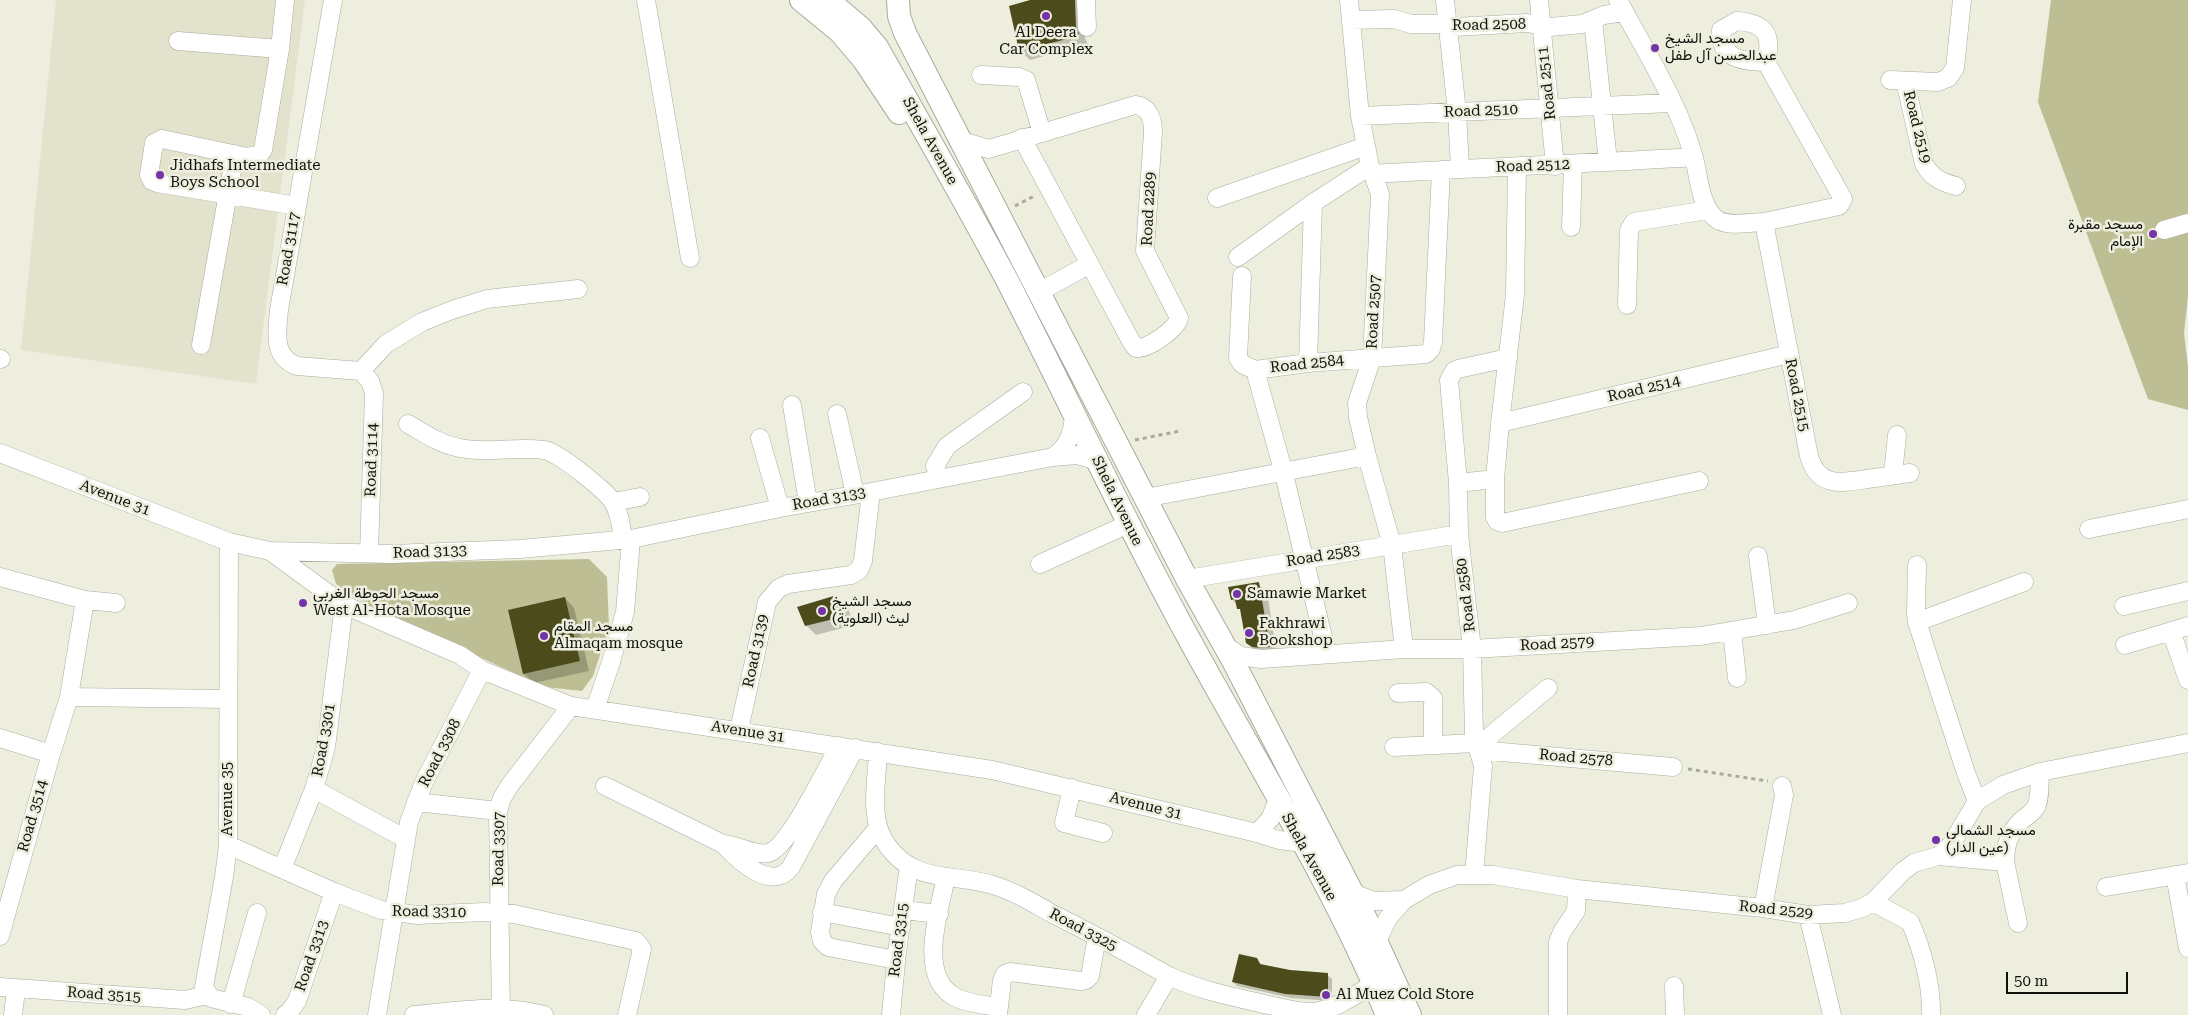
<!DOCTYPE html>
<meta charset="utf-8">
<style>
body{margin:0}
#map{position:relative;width:2188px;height:1015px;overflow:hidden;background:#eeeedf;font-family:"Roboto Serif",serif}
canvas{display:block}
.scale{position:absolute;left:2006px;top:972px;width:122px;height:22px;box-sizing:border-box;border:2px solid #11110c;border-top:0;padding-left:6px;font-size:15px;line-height:18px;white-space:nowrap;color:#11110c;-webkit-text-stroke:4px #eeeedf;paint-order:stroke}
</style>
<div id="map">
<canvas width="2188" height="1015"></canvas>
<div class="scale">50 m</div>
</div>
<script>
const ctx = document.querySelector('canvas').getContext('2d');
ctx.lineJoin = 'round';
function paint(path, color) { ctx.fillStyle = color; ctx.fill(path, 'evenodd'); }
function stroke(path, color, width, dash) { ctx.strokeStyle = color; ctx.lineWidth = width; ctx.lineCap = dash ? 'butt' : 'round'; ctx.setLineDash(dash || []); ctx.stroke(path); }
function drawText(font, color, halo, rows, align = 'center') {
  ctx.font = font + ' "Roboto Serif",Vazirmatn,serif'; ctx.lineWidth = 5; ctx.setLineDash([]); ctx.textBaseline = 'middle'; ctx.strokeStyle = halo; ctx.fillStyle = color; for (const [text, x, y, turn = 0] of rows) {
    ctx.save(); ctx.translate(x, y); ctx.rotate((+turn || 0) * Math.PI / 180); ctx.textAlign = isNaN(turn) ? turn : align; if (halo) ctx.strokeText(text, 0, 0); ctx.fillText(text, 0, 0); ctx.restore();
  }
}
paint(new Path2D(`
 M56 0H305L256 384 21 350Z`), '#e3e3cd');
paint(new Path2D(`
 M2051 0H2188V296L2184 333 2188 367V410L2148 399 2038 102Z
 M589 559 607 577 609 628 593 676 582 691 545 687 370 607 336 584 332 570 337 564Z`), '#bdbe93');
paint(new Path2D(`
 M1034 0H1088L1084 10 1085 38 1088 44 1030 60 1020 50Z
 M1258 584 1267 592 1277 655 1255 651 1247 643 1242 612 1232 599Z
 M837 596 847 606 854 625 816 635 806 625Z
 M565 598 574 608 589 671 534 683 524 674Z
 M1257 959 1262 965 1290 971 1327 975 1332 979V1001L1291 998 1237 986 1233 982Z`), '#0003');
paint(new Path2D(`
 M1030 0H1075L1076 27 1079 34 1075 37 1019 51 1009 6Z
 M1259 582 1270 647 1261 648 1252 647 1246 643 1240 609H1237L1235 599 1231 600 1228 587Z
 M837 595 846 616 805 626 797 607Z
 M565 597 580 661 523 674 508 610Z
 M1239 954 1257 958 1260 964 1290 970 1328 973V997L1285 994 1232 982Z`), '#4b4b1c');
const minor = new Path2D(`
 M285 0 280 49 263 150 259 155 247 157 162 139 154 143 149 175 152 181 157 183 297 206
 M333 0 279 310C277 332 272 357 297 366L361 371
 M646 0 690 258
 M1086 0 1087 27
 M1349 0 1360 116 1370 166 1380 194 1372 358 1357 403 1358 417 1367 456 1392 545 1404 649
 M1445 0 1457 112 1460 168
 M1539 0 1555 166
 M1618 0C1645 51 1681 106 1695 162 1699 180 1701 205 1715 218 1726 228 1750 222 1764 222L1809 456C1818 488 1841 483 1867 479 1881 477 1895 475 1910 473
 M1351 20 1394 19 1411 24H1440L1454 27 1527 23 1550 27 1582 24 1604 15 1624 12
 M1593 20 1608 162
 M178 41 280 49
 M981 75 1019 77 1026 80 1042 133
 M1890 80 1938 82 1948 78 1955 68 1962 0
 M1905 81 1924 164C1932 178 1941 182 1956 186
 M1360 116 1672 103
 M961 141 989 149 1135 105C1149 106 1153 120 1153 132L1145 251 1179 318C1177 329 1147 350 1136 348L1132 343 1022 138
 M1517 167 1515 295 1500 423 1495 479V517L1497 521 1502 523 1699 481
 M1373 174C1480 167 1587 164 1694 157
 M1217 198 1366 146
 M1764 222 1839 206 1843 199 1766 62C1773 34 1765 23 1737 21L1721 30C1720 59 1742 62 1766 62
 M1571 227 1573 164
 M2164 230 2188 223
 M1238 257 1313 203 1370 166
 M1242 276 1238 358 1242 364 1255 370 1308 363 1426 354 1431 349 1433 342 1441 170
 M1039 292 1090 264
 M1627 305 1629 230 1634 222 1707 210
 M201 345 235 154
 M0 359H1
 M1308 363 1313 203
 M1255 370 1283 470 1327 654
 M361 371 386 344 422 322 452 310 487 299 578 289
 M361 371 370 381 374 393 369 553
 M792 405 808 503
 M837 414 855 494
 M1500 423 1789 354
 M408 424C424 433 441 445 460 448 488 454 516 446 544 450 557 451 606 491 613 502 620 513 621 527 623 539
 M760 438 780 508
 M0 453 229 542 270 551 392 554 520 549 631 539 780 508 871 492 1053 457 1077 455 1099 461
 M1053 457C1069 445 1073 433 1074 414
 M1893 475 1897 435
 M939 478 935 466 947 446 1023 392
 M1458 483 1495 479
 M1145 498 1367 456
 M613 502 640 497
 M2089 529 2188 509
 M229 542 228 845 224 877 204 987 211 998 248 1007 261 1015
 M270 551 344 605 460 655 482 670 571 706 992 770 1257 833 1279 840 1303 843
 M1758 556 1767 625
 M1040 564 1128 524
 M1917 565 1916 614 1917 622 1966 773 1977 801
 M0 577 85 600 116 603
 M1187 579 1459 534
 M2124 606 2188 591
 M1917 622 2024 582
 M1732 631 1737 678
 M2171 631 2188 680
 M1224 645 1241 656 1261 659 1404 649H1472L1701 636 1794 620 1848 603
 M2125 645 2188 626
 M1398 693 1426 692 1433 698V744
 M69 697 228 699
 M595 709 611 662 625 612 631 539
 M739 730 767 602 779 588 788 584 851 575 859 570 863 561 871 492
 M0 738 51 754
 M1478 746 1548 688
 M1394 747 1476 743
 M1479 750 1673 767
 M878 752C877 782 868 819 887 845 914 884 954 873 993 885 1014 891 1033 903 1051 913 1091 933 1130 954 1169 976 1201 991 1234 997 1269 1005 1285 1008 1302 1014 1319 1011 1339 1007 1356 994 1374 984
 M605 786 723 844C738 860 772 893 791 867L855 748
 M1072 788 1064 823 1103 833
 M314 789 404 838
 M416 802 498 811
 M878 828 833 881 826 894 820 932 822 941 828 947 896 960
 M1257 833 1270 819 1278 800
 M723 844C737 845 757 856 768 853 789 848 827 767 839 746
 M228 845 334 892 381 910 417 915 484 912 514 914 636 941 642 949 627 1015
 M1938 856 2005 862 2018 923
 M2005 862C2005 847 2008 834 2019 823 2024 817 2032 814 2036 807 2041 797 2039 783 2040 772
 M282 869 314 789 326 747 344 605
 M1474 875 1483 766 1474 734 1472 649 1459 534 1458 483 1449 380 1454 371 1458 369 1508 358
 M2175 875 2188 948
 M946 878C939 911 916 979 957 998 970 1004 985 1005 999 1007
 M2106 887 2188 873
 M1352 893 1374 901 1404 900
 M1873 902 1910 922C1922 948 1932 986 1931 1015
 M1763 908 1784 795 1782 786
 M903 910 939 914
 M822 912 901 927
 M1808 915 1832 1015
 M0 936 51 754 69 697 85 600
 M1377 941 1388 918 1404 900 1429 885 1457 875H1493L1577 889 1763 908 1808 915 1845 913 1862 908 1873 902 1903 871 1914 863 1938 856 1951 845 1977 801 2003 785 2040 772 2188 743
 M1674 986 1675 1015
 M0 987 185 1000 207 995
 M231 1004 257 913
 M13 1015 16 990
 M285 1015 290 1011 297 1001 334 892
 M377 1015 409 822 424 782 482 670
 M414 1015C458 1011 500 1003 544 1015
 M501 1015 498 811 502 798 510 785 571 706
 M891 1015 897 952 909 866
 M998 1015 1002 980 1005 974 1010 972 1081 981 1086 980 1090 976 1097 937
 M1146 1015 1169 976
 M1558 1015V942L1562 932 1576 911 1577 889`);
const major = new Path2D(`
 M801 0 840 32 863 59 899 113
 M828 0 861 28 877 47C921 125 966 203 1008 282 1064 391 1116 503 1174 611 1245 745 1329 874 1387 1015
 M898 0 899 16 905 33 1187 579 1232 659 1368 923 1410 1015`);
stroke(minor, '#abab9d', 19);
stroke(major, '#abab9d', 24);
stroke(new Path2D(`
 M1015 206 1036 195
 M1135 440 1180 431
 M1688 769 1768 781`), '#a9a99d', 3, [4, 4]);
stroke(minor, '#fff', 18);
stroke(major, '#fff', 22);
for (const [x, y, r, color] of [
 [1046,16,5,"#7433a8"],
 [1655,48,5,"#7433a8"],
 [160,175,5,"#7433a8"],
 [2153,234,5,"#7433a8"],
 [1237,594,5,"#7433a8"],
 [303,603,5,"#7433a8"],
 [822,611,5,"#7433a8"],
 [1249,633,5,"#7433a8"],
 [544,636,5,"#7433a8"],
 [1936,840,5,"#7433a8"],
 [1326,995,5,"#7433a8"]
]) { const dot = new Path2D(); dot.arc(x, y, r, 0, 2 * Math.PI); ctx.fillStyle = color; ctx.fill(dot); stroke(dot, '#eeeedf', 2); }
drawText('15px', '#11110c', '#eeeedf', [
 ["Road 2508",1489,25,-1],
 ["Road 2511",1547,83,-96],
 ["Road 2510",1481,111,-2],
 ["Road 2519",1917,127,76],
 ["Shela Avenue",930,141,61],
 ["Road 2512",1533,166,-2],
 ["Road 2289",1149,209,-87],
 ["Road 3117",289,249,-80],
 ["Road 2507",1374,312,-87],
 ["Road 2584",1307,364,-6],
 ["Road 2514",1644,389,-13],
 ["Road 2515",1797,395,79],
 ["Road 3114",372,460,-88],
 ["Avenue 31",115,498,21],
 ["Road 3133",829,499,-10],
 ["Shela Avenue",1117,501,64],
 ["Road 3133",430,552,-2],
 ["Road 2583",1323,556,-9],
 ["Road 2580",1466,595,-97],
 ["Road 2579",1557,644,-3],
 ["Road 3139",756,651,-78],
 ["Avenue 31",748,732,9],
 ["Road 3301",324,740,-80],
 ["Road 3308",440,753,-63],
 ["Road 2578",1576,758,5],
 ["Avenue 35",228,799,-90],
 ["Avenue 31",1146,806,14],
 ["Road 3514",33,816,-74],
 ["Road 3307",499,849,-89],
 ["Shela Avenue",1309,857,61],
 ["Road 2529",1776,910,6],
 ["Road 3310",429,912,1],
 ["Road 3325",1083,930,28],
 ["Road 3315",899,940,-83],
 ["Road 3313",312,956,-71],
 ["Road 3515",104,995,4]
]);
drawText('15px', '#11110c', '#eeeedf', [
 ["Al Deera",1046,33,"center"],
 ["Car Complex",1046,50,"center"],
 ["مسجد الشيخ",1665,39],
 ["عبدالحسن آل طفل",1665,56],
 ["Jidhafs Intermediate",170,166],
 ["Boys School",170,183],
 ["مسجد مقبرة",2143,225,"right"],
 ["الإمام",2143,242,"right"],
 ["مسجد الحوطة الغربي",313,594],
 ["West Al-Hota Mosque",313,611],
 ["Samawie Market",1247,594],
 ["مسجد الشيخ",832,602],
 ["ليث (العلوية)",832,619],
 ["Fakhrawi",1259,624],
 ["Bookshop",1259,641],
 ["مسجد المقام",554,627],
 ["Almaqam mosque",554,644],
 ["مسجد الشمالي",1946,831],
 ["(عين الدار)",1946,848],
 ["Al Muez Cold Store",1336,995]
], 'left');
</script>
